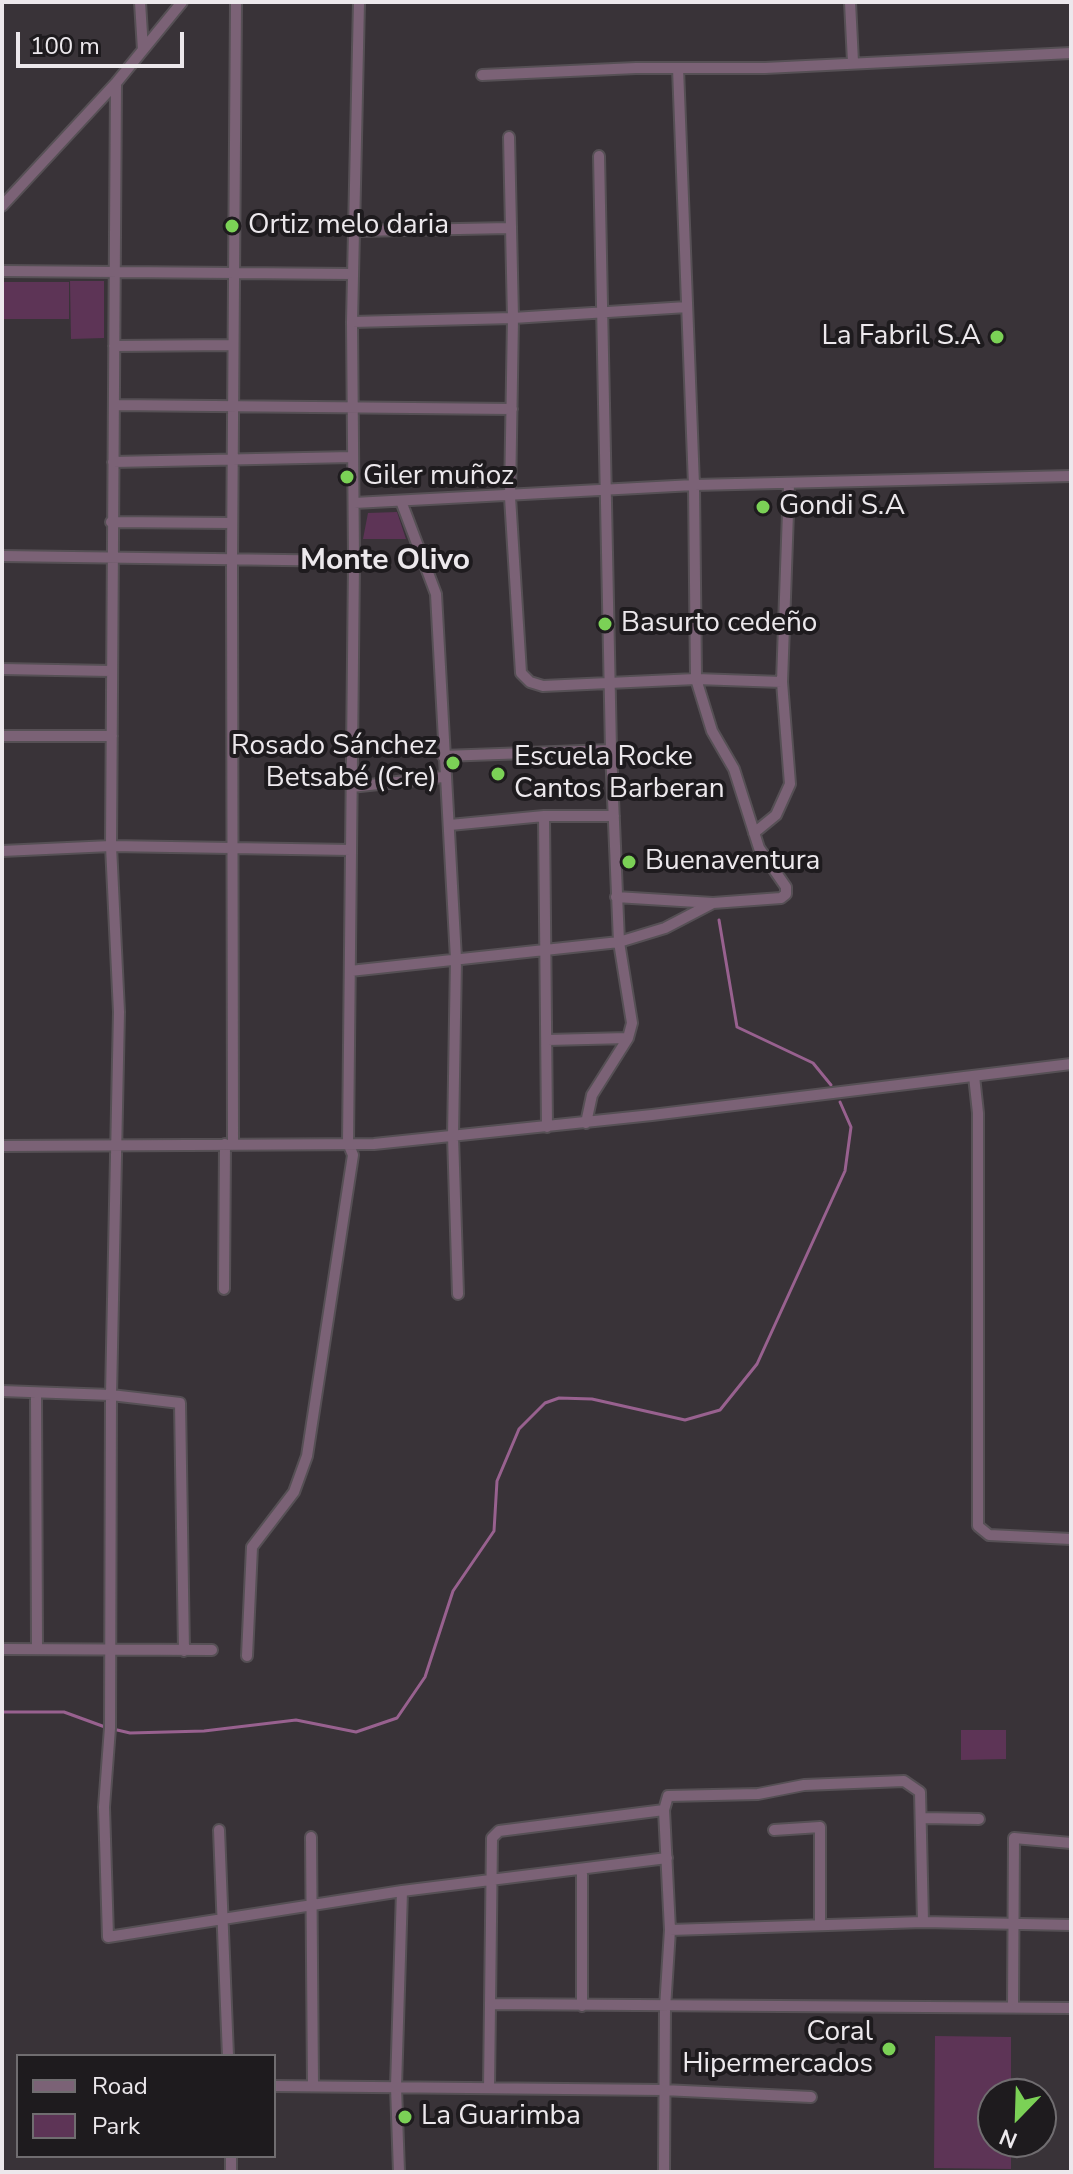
<!DOCTYPE html>
<meta charset="utf-8">
<style>
body{margin:0}
#map{position:relative;width:1073px;height:2174px;overflow:hidden;background:#393338;font-family:"Nunito Sans",sans-serif}
canvas{display:block}
.frame{position:absolute;inset:0;border:4px solid #ece8ec;pointer-events:none}
.legend{position:absolute;left:16px;top:2054px;width:260px;height:104px;box-sizing:border-box;background:#1e1b1e;border:2px solid #706d70;margin:0;padding:10px 14px;list-style:none;font-size:24px;color:#ece8ec}
.legend li{display:flex;align-items:center;gap:16px;height:40px}
.legend b{width:40px;border:2px solid #706d70}
.north{position:absolute;left:977px;top:2078px;width:80px;height:80px;box-sizing:border-box;background:#1e1b1e;border:2px solid #706d70;border-radius:50%;rotate:203deg;font-size:22px;font-weight:700;line-height:32px;text-align:center;color:#ece8ec}
.north::after{content:'';display:block;margin:auto;width:28px;height:36px;background:#7bd156;clip-path:polygon(50% 0,100% 100%,50% 72%,0 100%)}
.scale{position:absolute;left:16px;top:32px;width:168px;height:36px;box-sizing:border-box;border:4px solid #ece8ec;border-top:0;padding-left:10px;font-size:24px;line-height:28px;white-space:nowrap;color:#ece8ec;-webkit-text-stroke:6px #1e1b1e;paint-order:stroke}
</style>
<div id="map">
<canvas width="1073" height="2174"></canvas>
<div class="frame"></div>
<ul class="legend">
<li><b style="height:10px;background:#7b6276"></b>Road</li>
<li><b style="height:22px;background:#5d3456"></b>Park</li>
</ul>
<div class="north">N</div>
<div class="scale">100 m</div>
</div>
<script>
const ctx = document.querySelector('canvas').getContext('2d');
ctx.lineJoin = 'round';
function paint(path, color) { ctx.fillStyle = color; ctx.fill(path, 'evenodd'); }
function stroke(path, color, width, dash) { ctx.strokeStyle = color; ctx.lineWidth = width; ctx.lineCap = dash ? 'butt' : 'round'; ctx.setLineDash(dash || []); ctx.stroke(path); }
function drawText(font, color, halo, rows, align = 'center') {
  ctx.font = font + ' "Nunito Sans",sans-serif'; ctx.lineWidth = 8; ctx.setLineDash([]); ctx.textBaseline = 'middle'; ctx.strokeStyle = halo; ctx.fillStyle = color; for (const [text, x, y, turn = 0] of rows) {
    ctx.save(); ctx.translate(x, y); ctx.rotate((+turn || 0) * Math.PI / 180); ctx.textAlign = isNaN(turn) ? turn : align; if (halo) ctx.strokeText(text, 0, 0); ctx.fillText(text, 0, 0); ctx.restore();
  }
}
paint(new Path2D(`
 M70 281H104V338L71 339Z
 M3 282H69V319H3Z
 M397 512 406 539H363L368 513Z
 M961 1730H1006V1759L961 1760Z
 M935 2036 1011 2037V2094H993V2142H1011V2169L934 2168Z`), '#5d3456');
stroke(new Path2D(`
 M719 920 737 1027 813 1063 831 1085
 M2 1712H64L105 1727
 M113 1729 130 1733 204 1731 296 1720 356 1732 397 1718 425 1677 453 1591 494 1531 497 1481 519 1429 545 1403 559 1398 592 1399 685 1420 720 1410 757 1364 845 1171 851 1127 840 1102`), '#98618f', 3);
const street = new Path2D(`
 M140 2 143 50
 M850 2 853 62
 M482 75 636 68H765L1071 53
 M116 83 111 846 119 1012 111 1395 110 1728 104 1807 108 1937 402 1891 667 1858
 M509 137 513 318 510 497 521 673 530 682 543 686 696 679 782 682 790 784 776 815 754 833
 M2 206 116 83 182 2
 M356 231 510 228
 M2 271 353 274
 M352 322 513 318 687 307
 M114 346 233 345
 M114 405 512 409
 M113 462 352 457
 M401 501 436 594 456 959 453 1136 458 1294
 M354 503 694 485 1071 476
 M111 522 232 523
 M2 556 354 561
 M2 669 111 671
 M782 682 789 484
 M2 736H112
 M443 756 611 750
 M351 787 443 777
 M544 816 547 1127
 M450 825 544 816H614
 M2 851 111 846 351 850
 M616 897 713 903 781 898 786 894V887L759 848 734 769 712 731 696 679 694 485 678 68
 M350 971 619 942 665 928 711 904
 M547 1040 628 1038
 M974 1076 978 1113V1526L989 1535 1071 1539
 M586 1123 592 1095 628 1038 632 1023 619 942 611 750 599 156
 M233 1144 232 560 236 2
 M2 1146 374 1144 652 1115 1071 1064
 M224 1289 225 1144
 M2 1391 111 1395 180 1403 184 1651
 M36 1393 37 1649
 M2 1649 212 1650
 M247 1656 252 1547 294 1492 307 1456 353 1155 348 1143 354 561 352 322 359 2
 M923 1818 979 1819
 M219 1830 228 2056
 M774 1830 820 1827V1925
 M311 1837 313 2086
 M582 1869V2006
 M670 1930 664 1810 668 1796 758 1794 804 1785 904 1781 920 1792 923 1922
 M491 2004 1071 2008
 M1013 2006 1014 1838 1071 1843
 M274 2086 663 2090 811 2097
 M489 2088 492 1838 499 1831 664 1810
 M231 2156V2172
 M399 2172 396 2087 402 1891
 M664 2172 665 2008 670 1930 923 1922 1071 1925`);
stroke(street, '#565055', 14);
stroke(street, '#7b6276', 10);
for (const [x, y, r, color] of [
 [232,226,8,"#7bd156"],
 [997,337,8,"#7bd156"],
 [347,477,8,"#7bd156"],
 [763,507,8,"#7bd156"],
 [605,624,8,"#7bd156"],
 [453,763,8,"#7bd156"],
 [498,774,8,"#7bd156"],
 [629,862,8,"#7bd156"],
 [889,2049,8,"#7bd156"],
 [405,2117,8,"#7bd156"]
]) { const dot = new Path2D(); dot.arc(x, y, r, 0, 2 * Math.PI); ctx.fillStyle = color; ctx.fill(dot); stroke(dot, '#1e1b1e', 3); }
drawText('28px', '#ece8ec', '#1e1b1e', [
 ["Ortiz melo daria",248,226],
 ["La Fabril S.A",981,337,"right"],
 ["Giler muñoz",363,477],
 ["Gondi S.A",779,507],
 ["Basurto cedeño",621,624],
 ["Rosado Sánchez",437,747,"right"],
 ["Betsabé (Cre)",437,779,"right"],
 ["Escuela Rocke",514,758],
 ["Cantos Barberan",514,790],
 ["Buenaventura",645,862],
 ["Coral",873,2033,"right"],
 ["Hipermercados",873,2065,"right"],
 ["La Guarimba",421,2117]
], 'left');
drawText('bold 30px', '#ece8ec', '#1e1b1e', [
 ["Monte Olivo",385,562]
]);
</script>
